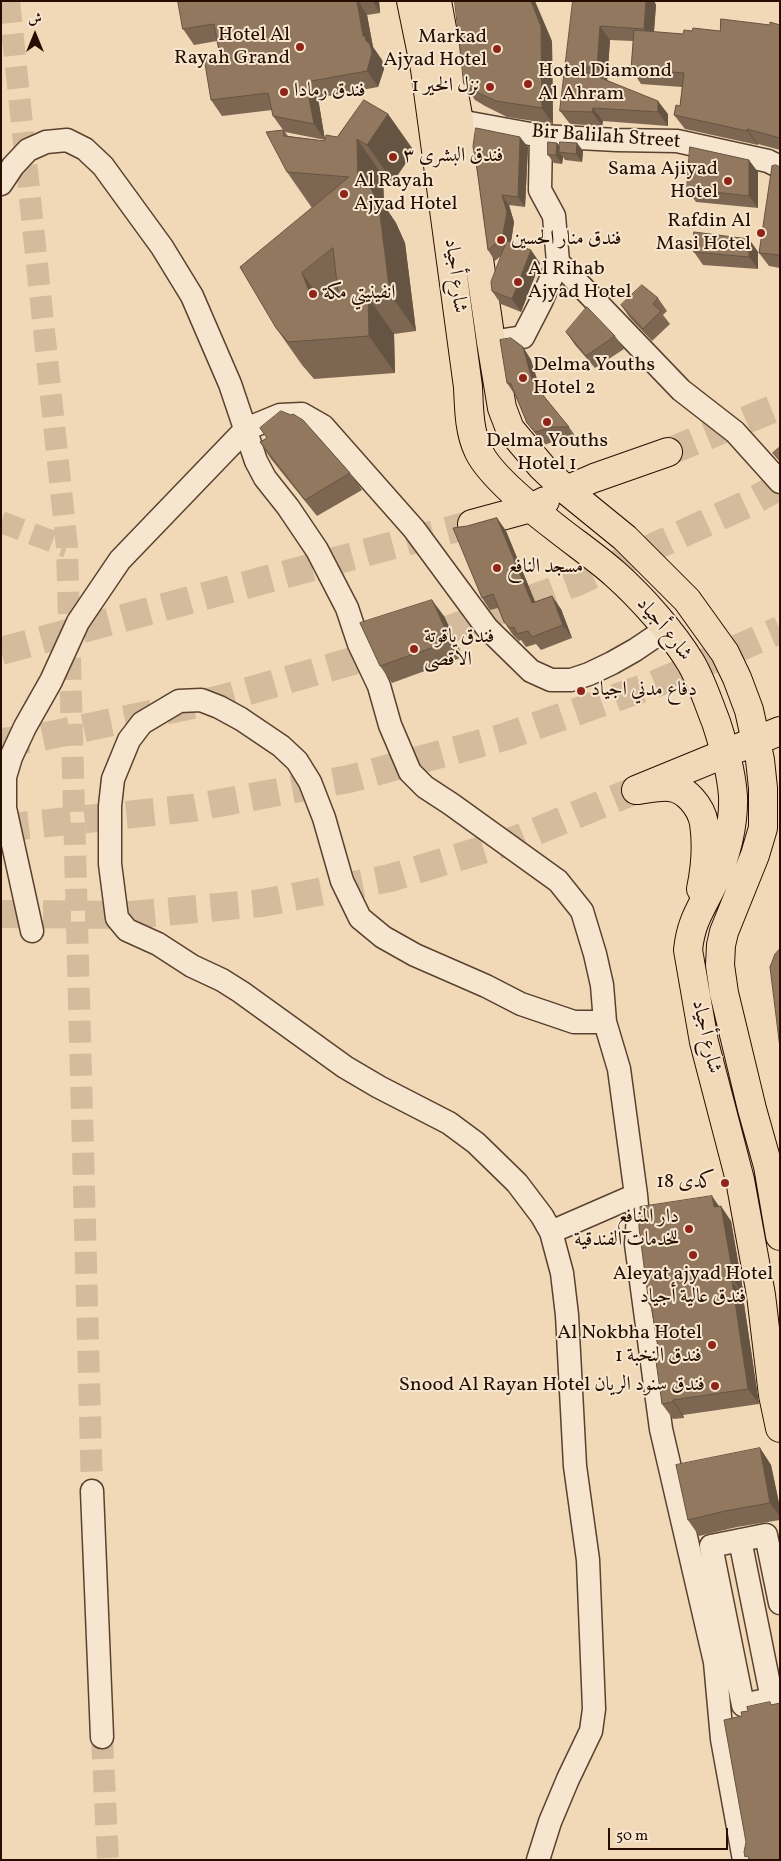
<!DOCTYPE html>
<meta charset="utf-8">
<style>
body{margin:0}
#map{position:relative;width:781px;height:1861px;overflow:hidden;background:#f1d9b7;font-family:Vollkorn,Amiri,serif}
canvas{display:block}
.frame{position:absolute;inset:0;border:2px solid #280e00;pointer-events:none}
.north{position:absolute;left:10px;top:10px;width:50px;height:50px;-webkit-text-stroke:4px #f6e6d0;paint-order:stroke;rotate:0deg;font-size:14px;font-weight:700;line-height:20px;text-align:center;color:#280e00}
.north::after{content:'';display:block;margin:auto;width:18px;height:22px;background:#280e00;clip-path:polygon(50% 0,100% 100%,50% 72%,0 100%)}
.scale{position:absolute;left:608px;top:1828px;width:120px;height:22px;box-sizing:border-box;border:2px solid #280e00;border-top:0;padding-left:6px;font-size:15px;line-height:18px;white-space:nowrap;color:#280e00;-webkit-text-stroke:4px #f6e6d0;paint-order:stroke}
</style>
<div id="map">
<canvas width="781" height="1861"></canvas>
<div class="frame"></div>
<div class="north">ش</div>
<div class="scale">50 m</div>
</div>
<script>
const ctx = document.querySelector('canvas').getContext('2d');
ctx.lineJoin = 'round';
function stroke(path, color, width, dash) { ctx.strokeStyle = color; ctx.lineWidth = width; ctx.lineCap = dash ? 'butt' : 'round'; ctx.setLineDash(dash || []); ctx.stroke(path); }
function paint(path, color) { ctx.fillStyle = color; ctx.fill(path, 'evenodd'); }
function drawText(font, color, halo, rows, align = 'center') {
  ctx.font = font + ' Vollkorn,Amiri,serif'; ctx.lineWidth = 4; ctx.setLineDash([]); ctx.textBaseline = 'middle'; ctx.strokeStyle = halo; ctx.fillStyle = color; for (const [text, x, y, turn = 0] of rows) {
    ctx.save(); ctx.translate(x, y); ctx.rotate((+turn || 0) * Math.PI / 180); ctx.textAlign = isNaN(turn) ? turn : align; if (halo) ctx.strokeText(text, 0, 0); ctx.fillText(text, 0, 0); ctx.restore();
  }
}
stroke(new Path2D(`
 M9 1 67 547 92 1491
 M1 522 67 547
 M102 1737 108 1860`), '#d3bb9c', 22, [22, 11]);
stroke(new Path2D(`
 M1 651 472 524
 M1 914 131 915 262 903 390 878 515 840 636 790`), '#d3bb9c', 28, [28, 14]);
stroke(new Path2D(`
 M668 452 780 406
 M1 742 37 738 221 699 401 647 577 582 747 504 780 486
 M1 828 192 808 349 779 504 737 655 684 780 630`), '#d3bb9c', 28, [28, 14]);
const minor = new Path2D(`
 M459 121 541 136 617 140 677 141 768 161 780 167
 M1 184 13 166 28 150 46 142 67 140 85 149 103 166 162 247 192 296 230 384 256 461 265 478 288 507 317 550 347 608 359 644 379 686 390 725 410 772 425 787 451 804 558 881 582 911 595 954 602 985 605 1022 619 1069 636 1195 638 1217 636 1244 661 1429 715 1662 722 1739 744 1860
 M558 262 681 390 735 432 780 482
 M491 342 523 337 541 302 558 262 554 216 540 190 541 136
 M32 931 5 808V777L11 757 25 727 51 681 78 622 120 560 246 429 280 415 302 414 323 426 414 529 487 628 531 671 551 680H571L589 674 612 663 635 650 666 629
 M551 1232 636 1195
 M92 1491 102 1737
 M740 1540 772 1699
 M780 1603 766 1535 711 1546 743 1705 780 1697
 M538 1860 550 1822 568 1779 591 1731 594 1709 588 1560 575 1466 567 1315 562 1273 551 1232 542 1216 517 1183 476 1143 449 1123 379 1087 345 1067 241 992 222 980 192 966 158 944 127 930 117 918 110 864V806L113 779 129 740 142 723 179 701 201 700 219 707 241 719 281 746 297 761 310 782 324 818 342 881 360 918 383 937 415 955 486 986 521 1004 574 1022H605`);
const major = new Path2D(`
 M411 1 425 69 468 387C469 408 469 431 478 450 489 475 533 510 555 527 575 543 596 557 615 574 641 597 673 633 691 663 702 682 708 702 716 722 724 747 731 770 733 796 734 824 726 858 713 884 701 909 691 921 688 950L704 1042 740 1180 761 1295 773 1395 780 1428
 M437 1 459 121 491 342 502 408 510 429 542 467 566 490 625 538 687 600 725 653 737 678 749 710 760 760 763 788V828L755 855 724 932 721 945 720 965 724 993 752 1109 768 1166 780 1236
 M472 524 531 508 545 501
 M638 790C647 789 659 786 669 787 686 788 701 807 704 823 707 844 705 870 701 889`);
const highway = new Path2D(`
 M566 490 594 478 668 452
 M636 790 780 731`);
stroke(minor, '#5a412e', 25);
stroke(major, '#280e00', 30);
stroke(highway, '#280e00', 30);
stroke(minor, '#f6e6d0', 22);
stroke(major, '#f1d9b7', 28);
stroke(highway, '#f1d9b7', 28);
paint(new Path2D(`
 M178 1H379L380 13 367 15 373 47 382 60 384 69 378 87 318 98 325 140 337 137 388 114 414 151 393 182 383 176 384 205 396 223 405 243 416 331 394 334 395 373 314 379 302 365 276 328 312 208 287 172 283 130 273 116 272 110 222 116 211 100 220 56 217 41 194 45 183 29ZM285 132 325 140V141L288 136Z
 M573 1H654L656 5 654 32 683 34 720 31 770 25H780V150L758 144V145L685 129 674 115 680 106 682 87 641 84 631 69 633 41 610 40 607 80 668 114V126L603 121 602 126 570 124 560 111Z
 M552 41 553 124 507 117 485 106 475 100 464 84Z
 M557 143 560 146 577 143 583 151 582 162 565 160 563 157 562 164 554 163 548 155Z
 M528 147 525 207 509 205 514 222 511 242 540 263 521 312 501 304 492 291 502 255 495 261 488 250 476 162Z
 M780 167V268L769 266 759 253Z
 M758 172V208L696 202 687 189Z
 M749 239 758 252V269L703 265 694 252Z
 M658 298 667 311 663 315 670 324 652 341 630 318 621 305Z
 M566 332 615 336 624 349 595 368 575 345Z
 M523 347 531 360 541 393 569 427 578 440 561 439 544 445 527 423 515 395 507 383Z
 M291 415 350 473 362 490 317 516 271 459 260 442 267 438Z
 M497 518 506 531 535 602 561 609 572 638 541 650 536 644 526 647 521 640 519 641 513 635 504 622 498 608 490 610 482 598 467 526Z
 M444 616 463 657 392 683 380 666Z
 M719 1206 731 1221 744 1296 743 1297 759 1404 683 1415 684 1418 673 1419 662 1404 660 1360 651 1308 649 1304 641 1216Z
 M760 1448 771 1465 780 1508V1520L737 1527 699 1536 688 1520Z`), '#7d6752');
paint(new Path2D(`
 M357 1H358L367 15 373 47 382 60 384 69 378 87 367 71 363 36Z
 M373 1H379L380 13Z
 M531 1H535L552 41 553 124 542 108Z
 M646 1H654L656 5 653 43 644 29Z
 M600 26 610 40 607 82 597 68Z
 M306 82 318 98 325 140 314 124Z
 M658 101 668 114V126L658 112Z
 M593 108 603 121 602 126 592 112Z
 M388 114 414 151 393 182 367 145Z
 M747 129 758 144V145L747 131Z
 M520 137 528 147 525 207 518 197Z
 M357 139 383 176 384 205 396 223 405 243 416 331 390 294 358 184Z
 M557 143 563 151 559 152 563 157 562 164 556 155Z
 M577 143 583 151 582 162 576 154Z
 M749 160 758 172V208L749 196Z
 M502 195 509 205 514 222 510 249 502 239Z
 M749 239 758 252V269L749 257Z
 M531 250 540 263 521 312 512 299Z
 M302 273 328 310 311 296Z
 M368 297 394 334 395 373 369 336Z
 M523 347 531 360 542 395 533 383Z
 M497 518 506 531 541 616 532 603Z
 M552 596 561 609 572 638 563 625Z
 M432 600 444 616 463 657 451 641Z
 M712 1196 721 1209V1206L731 1221 744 1296 734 1281 714 1207Z
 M732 1281 743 1297 759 1404 748 1389Z
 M673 1400 683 1415 684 1418 673 1402Z
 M760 1448 771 1465 780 1508V1516L770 1503Z`), '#665442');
const building = new Path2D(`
 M178 1H357L363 36H365L366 41 370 44 372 53 367 71 306 82 314 124 273 116 268 93 211 100 204 58 220 56 214 24 183 29Z
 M455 1H531L541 26 542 108 496 101 474 91 464 84Z
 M573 1H646L644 29 600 26 597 68 571 66 658 101V112L593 108 592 112 560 111Z
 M721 19 770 25V22L780 25V138L747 129V131L674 115 676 105 680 106 684 73 631 69 634 30 683 34 684 30 692 31 693 28 720 31Z
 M364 100 388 114 367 145 357 139 358 184 370 186 379 206 390 294 368 297 369 336 288 342 276 328 240 267 349 177 287 172 266 132 283 130 284 136 325 141 326 135 337 137ZM333 248 338 292 311 296 302 273Z
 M476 128 520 137 518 197 502 195 507 212 502 239 488 250 476 162 473 147Z
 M548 142 557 143 556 155H548Z
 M560 142 577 143 576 154 559 152Z
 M690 147 749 160V196L687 189Z
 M776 165 780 167V255L759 253 772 166Z
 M694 232 749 239V257L694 252Z
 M507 241 531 250 512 299 492 291 491 282Z
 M642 285 658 298 653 304 661 311 643 329 621 305Z
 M587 307 615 336 586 356 566 332Z
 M511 338 523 347 533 383 569 427H553L535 432 527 423 511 384 507 383 500 340Z
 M281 411 291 415 293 414 303 420 350 473 305 500 260 442 267 438 260 428Z
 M780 447V461L773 453Z
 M497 518 532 603 552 596 563 625 532 637 528 631 517 634 514 627 510 628 504 622 493 594 482 598 453 528 467 526Z
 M432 600 451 641 380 666 360 623Z
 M780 949V1048L770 967 775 954Z
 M712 1196 714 1207 721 1206 734 1281H732L748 1389 673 1400V1402L662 1404 656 1361 660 1360 651 1304H649L639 1228V1216H641L640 1207Z
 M760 1448 770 1503 725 1511 688 1520 676 1465Z
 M770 1702 771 1705 780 1703V1860H749L748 1856 745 1857 744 1852 746 1842 724 1720 742 1716 741 1712 748 1711 747 1707Z`);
paint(building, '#91785f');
stroke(building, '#665442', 1);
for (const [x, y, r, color] of [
 [300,47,5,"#8f2418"],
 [497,49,5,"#8f2418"],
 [528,84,5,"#8f2418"],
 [490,87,5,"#8f2418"],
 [284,92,5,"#8f2418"],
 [393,157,5,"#8f2418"],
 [728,181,5,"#8f2418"],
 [344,194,5,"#8f2418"],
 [761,233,5,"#8f2418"],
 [501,240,5,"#8f2418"],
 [518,282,5,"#8f2418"],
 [313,294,5,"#8f2418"],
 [523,378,5,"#8f2418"],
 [547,422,5,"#8f2418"],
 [497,568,5,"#8f2418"],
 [414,649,5,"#8f2418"],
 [581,691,5,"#8f2418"],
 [725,1183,5,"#8f2418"],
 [689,1229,5,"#8f2418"],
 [693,1255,5,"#8f2418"],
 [712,1345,5,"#8f2418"],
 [715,1386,5,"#8f2418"]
]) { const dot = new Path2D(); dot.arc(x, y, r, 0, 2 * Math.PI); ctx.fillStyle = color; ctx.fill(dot); stroke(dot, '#f6e6d0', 2); }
drawText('20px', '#280e00', '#f6e6d0', [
 ["Hotel Al",290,36,"right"],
 ["Rayah Grand",290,59,"right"],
 ["Markad",487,38,"right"],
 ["Ajyad Hotel",487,61,"right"],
 ["Hotel Diamond",538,72],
 ["Al Ahram",538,95],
 ["نزل الخير 1",480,87,"right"],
 ["فندق رمادا",294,92],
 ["فندق البشرى ٣",403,157],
 ["Sama Ajiyad",718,170,"right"],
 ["Hotel",718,193,"right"],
 ["Al Rayah",354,182],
 ["Ajyad Hotel",354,205],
 ["Rafdin Al",751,222,"right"],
 ["Masi Hotel",751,245,"right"],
 ["فندق منار الحسين",511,240],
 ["Al Rihab",528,270],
 ["Ajyad Hotel",528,293],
 ["انفينيتي مكة",323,294],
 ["Delma Youths",533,366],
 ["Hotel 2",533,389],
 ["Delma Youths",547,442,"center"],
 ["Hotel 1",547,465,"center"],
 ["مسجد النافع",507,568],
 ["فندق ياقوتة",424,638],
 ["الاقصى",424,661],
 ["دفاع مدني اجياد",591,691],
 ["كدى 18",715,1183,"right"],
 ["دار المنافع",679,1218,"right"],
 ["للخدمات الفندقية",679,1241,"right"],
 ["Aleyat ajyad Hotel",693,1275,"center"],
 ["فندق عالية أجياد",693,1298,"center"],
 ["Al Nokbha Hotel",702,1334,"right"],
 ["1 فندق النخبة",702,1357,"right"],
 ["Snood Al Rayan Hotel فندق سنود الريان",705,1386,"right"]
], 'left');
drawText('20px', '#280e00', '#f6e6d0', [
 ["Bir Balilah Street",606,138,4],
 ["شارع أجياد",454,276,83],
 ["شارع أجياد",663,630,51],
 ["شارع أجياد",705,1037,77]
]);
</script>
